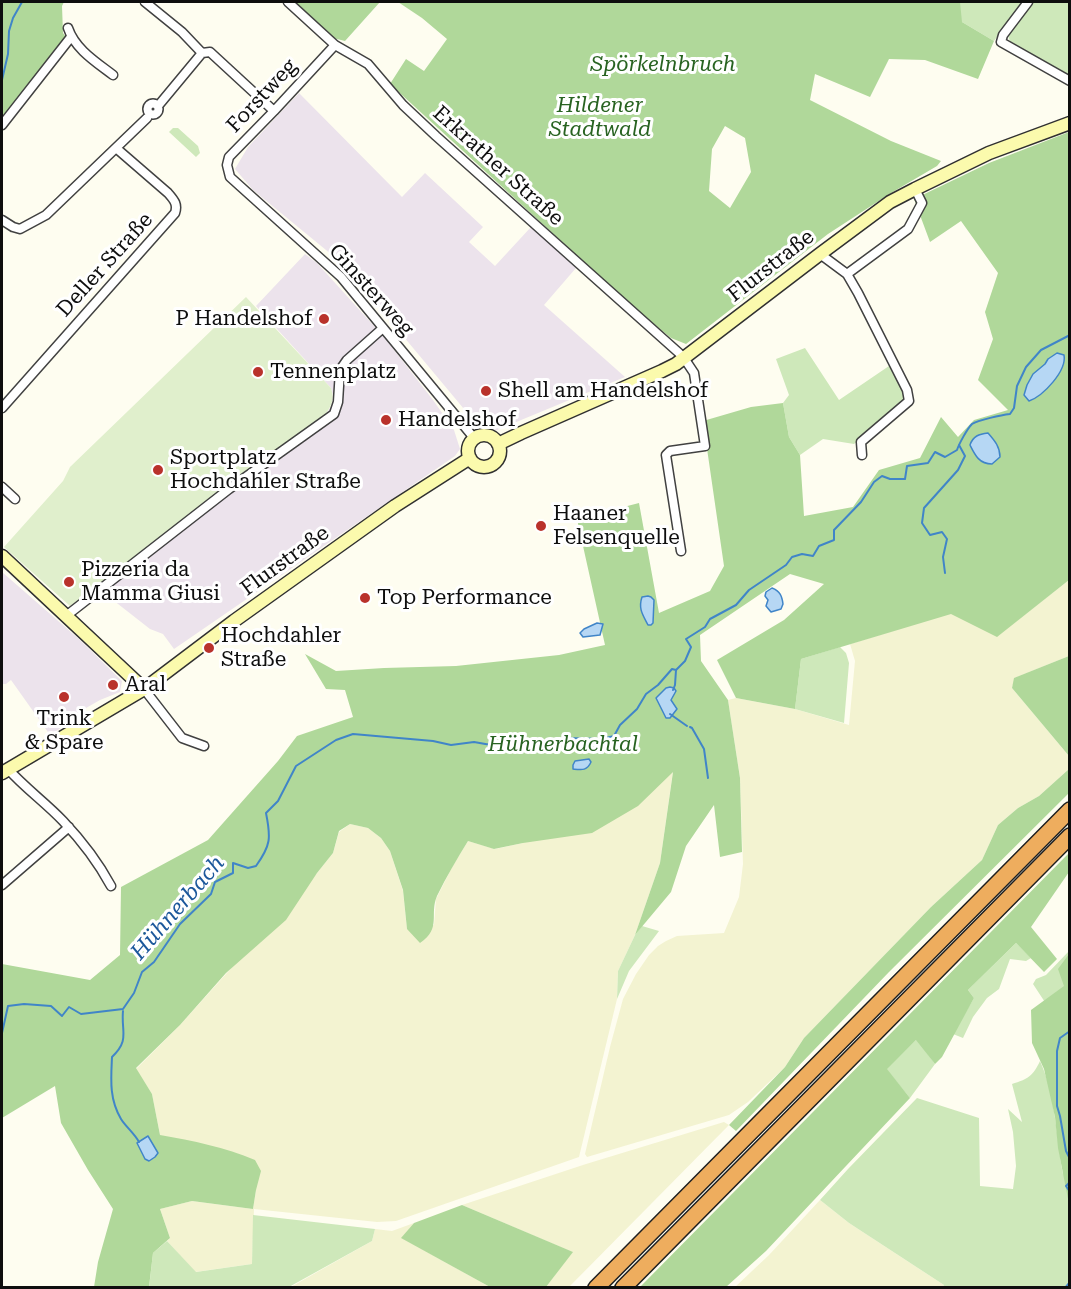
<!DOCTYPE html>
<meta charset="utf-8">
<style>
body{margin:0}
#map{position:relative;width:1071px;height:1289px;overflow:hidden;background:#fefdf0;font-family:"Roboto Serif",serif}
canvas{display:block}
.frame{position:absolute;inset:0;border:3px solid #0e0e0e;pointer-events:none}
</style>
<div id="map">
<canvas width="1071" height="1289"></canvas>
<div class="frame"></div>
</div>
<script>
const ctx = document.querySelector('canvas').getContext('2d');
ctx.lineJoin = 'round';
function paint(path, color) { ctx.fillStyle = color; ctx.fill(path, 'evenodd'); }
function stroke(path, color, width, dash) { ctx.strokeStyle = color; ctx.lineWidth = width; ctx.lineCap = dash ? 'butt' : 'round'; ctx.setLineDash(dash || []); ctx.stroke(path); }
function drawText(font, color, halo, rows, align = 'center') {
  ctx.font = font + ' "Roboto Serif",serif'; ctx.lineWidth = 6; ctx.setLineDash([]); ctx.textBaseline = 'middle'; ctx.strokeStyle = halo; ctx.fillStyle = color; for (const [text, x, y, turn = 0] of rows) {
    ctx.save(); ctx.translate(x, y); ctx.rotate((+turn || 0) * Math.PI / 180); ctx.textAlign = isNaN(turn) ? turn : align; if (halo) ctx.strokeText(text, 0, 0); ctx.fillText(text, 0, 0); ctx.restore();
  }
}
paint(new Path2D(`
 M299 93 402 197 425 173 483 227 469 242 495 266 531 227 576 268 544 305 625 377 497 430 479 427 343 264 253 190 235 169 248 147Z
 M305 254 317 263 384 337 433 400 454 430 460 449 455 456 174 649 163 634 150 629 104 593V589L221 498 329 423 324 416 332 405 333 396 331 388 256 306Z
 M2 572 80 640 122 681 120 692 100 700 79 712 67 724 50 735 11 680 6 684H2Z`), '#ece3ec');
paint(new Path2D(`
 M1069 580V656L1015 678 1012 688 1069 756V769L1039 796 1018 808 998 825 982 860 931 907 804 1038 785 1067 748 1102 729 1115 587 1157 585 1154 610 1047 623 999 636 974 649 955 658 946 666 941 677 936 724 933 739 897 743 864 740 778 728 700 736 698 795 709 849 725 855 661 850 644 951 613 997 636Z
 M673 771 660 863 635 935 618 971 617 999 579 1157 396 1221 377 1222 254 1209 252 1264 195 1272 167 1241 170 1238 160 1209 192 1201 253 1209 256 1190 160 1135 152 1094 136 1069 180 1025 317 873 333 853 339 832 350 824 368 828 381 838 390 851 403 891 407 929 434 925 436 899 452 867 468 841 495 849 523 843Z
 M724 1122 729 1125 569 1287H546L572 1252 462 1205 586 1164Z
 M820 1200 849 1223 944 1285 943 1288H734L769 1255Z
 M414 1223 402 1238 490 1287 289 1288 372 1241 375 1229 392 1231Z`), '#f3f3d1');
paint(new Path2D(`
 M937 2H1023L994 41 962 22Z
 M1033 2H1069V78L1011 44 1008 36Z
 M173 128H178L198 146 200 153 196 157 169 132Z
 M805 348 839 400 889 366C897 377 905 389 903 402L854 444 823 439 800 455 789 437 783 403 789 395 776 359Z
 M840 647 846 653 849 663 844 723 795 709 801 659Z
 M642 926 659 931 629 971 617 999 618 971 635 935Z
 M1016 943 1031 958 1026 961 1010 959 999 989 987 998 973 1017 963 1038 953 1034 974 998 968 990Z
 M1069 951V1165L1060 1025 1033 984 1036 979 1046 975Z
 M917 1039 935 1064 910 1098 886 1069Z
 M1040 1061C1056 1096 1056 1137 1063 1174L1069 1170V1287H943L944 1285 849 1223 820 1200 848 1169 917 1098 979 1118 980 1186 1013 1189 1016 1166 1013 1132 1008 1109 1022 1122 1012 1084C1028 1079 1033 1076 1040 1061Z
 M253 1215 375 1229 372 1241 289 1287 149 1288 153 1253 167 1241 196 1272 252 1264Z`), '#cee8ba');
paint(new Path2D(`
 M2 2H64L62 6 63 33 70 43 2 132Z
 M293 2H380L345 41 333 38Z
 M398 2H960L962 22 994 41 978 79 925 60 889 59 870 97 815 74 810 100 891 141 941 161 937 166 891 193 828 234 686 344 671 338 634 308 390 84 406 59 424 71 447 39 422 18ZM725 126 745 138 751 172 730 208 709 191 712 149Z
 M1069 132V580L997 637 951 614 801 659 795 709 736 698 717 660 784 620 824 584 790 574 700 635 701 661 728 700 740 778 742 852 720 857 714 805 686 846 671 892 635 935 660 863 673 772 638 806 592 833 523 843 494 849 468 841C457 859 446 877 437 896 429 915 442 928 420 943L407 929 403 890 390 851 381 838 368 828 350 824 339 831 333 853 317 873 286 920 226 973 180 1025 136 1068 152 1094 160 1135C193 1141 225 1147 255 1160L261 1171 256 1190 253 1209 192 1201 160 1209 170 1238 153 1253 149 1287H94L98 1262 113 1209 88 1170 61 1123 55 1086 2 1118V964L90 980 120 955 121 887 208 840 278 761 297 736 353 717 345 690 326 689 305 654 336 671 384 668 456 666 559 655 605 645 577 519 639 503 659 613 710 591 724 566 703 421 751 407 783 403 789 437 800 455 804 516 853 507 879 470 920 458 941 417 958 437 974 420 1008 410 978 380 993 339 985 312 998 273 961 221 930 242 914 199 989 163Z
 M1069 656V756L1012 688 1014 678Z
 M1069 769V793L889 972 736 1131 729 1125 785 1067 804 1038 931 907 982 860 998 825 1018 808 1039 796Z
 M1069 853V872L1031 927 1057 959 1044 972 1016 943 968 990 974 998 942 1057 935 1064 916 1040 887 1069 910 1098 766 1251 726 1287H640Z
 M1069 954V1204L1058 1148 1055 1117 1044 1069 1032 1043 1031 1010 1064 986 1058 969Z
 M462 1205 573 1252 546 1287H490L401 1238 414 1223Z`), '#b0d89a');
paint(new Path2D(`
 M246 297 331 388C335 400 331 407 324 416L225 488 70 606 4 547 63 481 70 467Z`), '#e0efcc');
const water = new Path2D(`
 M1057 353 1064 355C1067 371 1043 396 1029 401L1024 395 1027 385 1033 374 1045 364 1048 359Z
 M988 433C995 441 1000 447 1000 457L992 464C979 464 975 455 970 445 973 436 979 434 988 433Z
 M772 588C780 591 782 596 783 604L781 609 771 612 766 606 768 600 765 596 766 592Z
 M648 596 651 597 654 600 653 623 651 625H648C643 615 638 609 642 597Z
 M597 623 603 624 600 635 583 637 580 633 584 629Z
 M670 687 674 688 676 691 671 700 677 709 670 718H666L656 698 666 688Z
 M589 759 591 762C587 771 582 770 573 769V765L575 761Z
 M148 1136 158 1153 155 1157 149 1161 145 1159 137 1143Z`);
paint(water, '#b6d7f4');
stroke(water, '#4085c8', 1.5);
stroke(new Path2D(`
 M2 80 8 54 9 31 13 18 22 2
 M945 573 943 557 947 539 942 532 930 535 922 523 924 508 958 470 965 456 959 445
 M673 690 675 685 676 670
 M670 714 687 726
 M690 727 692 728 704 749 708 778
 M123 1011C121 1032 130 1040 112 1057 111 1079 109 1099 121 1119 126 1127 134 1133 139 1142
 M1070 1031 1060 1038 1057 1051V1106L1060 1116 1066 1151 1070 1159
 M2 1033 8 1006 24 1004 51 1006 62 1016 69 1007 81 1014 123 1009 134 993 142 972 154 962 180 924 211 894 215 882 233 873V863L248 868 256 866C271 845 271 838 266 813L278 801 296 766 336 740 353 734 433 741 451 745 474 742 491 745 515 740 542 751 552 742 564 738 602 739 614 736 620 725 637 709 646 694 658 685 672 669 676 670 685 661 691 647 686 639 705 627 710 619 736 605 749 590 786 565 792 557 802 554 813 556 819 546 834 540V530L861 502 874 482 882 476 890 479H905L907 466 928 463 935 452 945 457 957 450C959 444 967 429 972 424 978 420 1002 415 1010 414L1014 408 1017 386 1026 367 1041 350 1070 335
 M1070 1182 1066 1186 1070 1192
 M1065 1288 1070 1282`), '#4085c8', 2);
const street = new Path2D(`
 M145 2 182 32 202 53 158 106
 M288 2 335 45 368 64 403 105 436 136 679 353 684 358 694 373 705 446 670 451 666 455 681 551
 M1028 2 1003 35 1001 42 1070 81
 M68 28C75 49 96 62 113 75
 M335 45 274 111 229 157 227 165 230 177 341 277 474 438
 M202 53 210 52 274 111
 M147.5 109a5.5 5.5 0 1 1 11 0a5.5 5.5 0 1 1-11 0Z
 M2 125 71 37
 M2 220 13 227 20 229 46 215 147 118
 M820 254 847 274 908 229 922 203 915 189
 M847 274 858 293 907 390 909 401 861 442 862 455
 M2 408 175 213C178 204 174 200 168 193L116 148
 M2 487 15 499
 M66 616 229 489 334 414 338 402 340 370 347 360 383 328
 M144 689 182 738 204 746
 M8 769C25 788 46 803 63 821 82 841 98 862 111 886
 M2 885 69 827`);
const secondary = new Path2D(`
 M468 451a16 16 0 1 1 32 0a16 16 0 1 1-32 0Z
 M498 444 521 433 662 371 676 364 820 254 890 202 915 189 989 153 1070 123
 M2 556 144 689
 M2 773 144 689 234 621 395 506 470 458`);
const highway = new Path2D(`
 M596 1288 1070 810
 M623 1288 1070 836`);
stroke(street, '#414141', 11);
stroke(secondary, '#303030', 15);
stroke(highway, '#1f1f1f', 18);
stroke(street, '#fff', 8);
stroke(secondary, '#fbfaad', 12);
stroke(highway, '#eead5e', 15);
for (const [x, y, r, color] of [
 [324,319,6,"#b9322b"],
 [258,372,6,"#b9322b"],
 [486,391,6,"#b9322b"],
 [386,420,6,"#b9322b"],
 [158,470,6,"#b9322b"],
 [541,526,6,"#b9322b"],
 [69,582,6,"#b9322b"],
 [365,598,6,"#b9322b"],
 [209,648,6,"#b9322b"],
 [113,685,6,"#b9322b"],
 [64,697,6,"#b9322b"]
]) { const dot = new Path2D(); dot.arc(x, y, r, 0, 2 * Math.PI); ctx.fillStyle = color; ctx.fill(dot); stroke(dot, '#fff', 2); }
drawText('italic 21px', '#286321', '#fff', [
 ["Spörkelnbruch",663,65],
 ["Hildener",600,106],
 ["Stadtwald",600,130],
 ["Hühnerbachtal",563,745]
]);
drawText('21px', '#0e0e0e', '#fff', [
 ["Forstweg",262,96,-47],
 ["Erkrather Straße",498,166,42],
 ["Deller Straße",105,265,-48],
 ["Flurstraße",771,266,-38],
 ["Ginsterweg",371,290,48],
 ["Flurstraße",285,561,-36]
]);
drawText('21px', '#0e0e0e', '#fff', [
 ["P Handelshof",312,319,"right"],
 ["Tennenplatz",270,372],
 ["Shell am Handelshof",498,391],
 ["Handelshof",398,420],
 ["Sportplatz",170,458],
 ["Hochdahler Straße",170,482],
 ["Haaner",553,514],
 ["Felsenquelle",553,538],
 ["Pizzeria da",81,570],
 ["Mamma Giusi",81,594],
 ["Top Performance",377,598],
 ["Hochdahler",221,636],
 ["Straße",221,660],
 ["Aral",125,685],
 ["Trink",64,719,"center"],
 ["& Spare",64,743,"center"]
], 'left');
drawText('italic 22px', '#1c589b', '#fff', [
 ["Hühnerbach",178,908,-49]
]);
</script>
